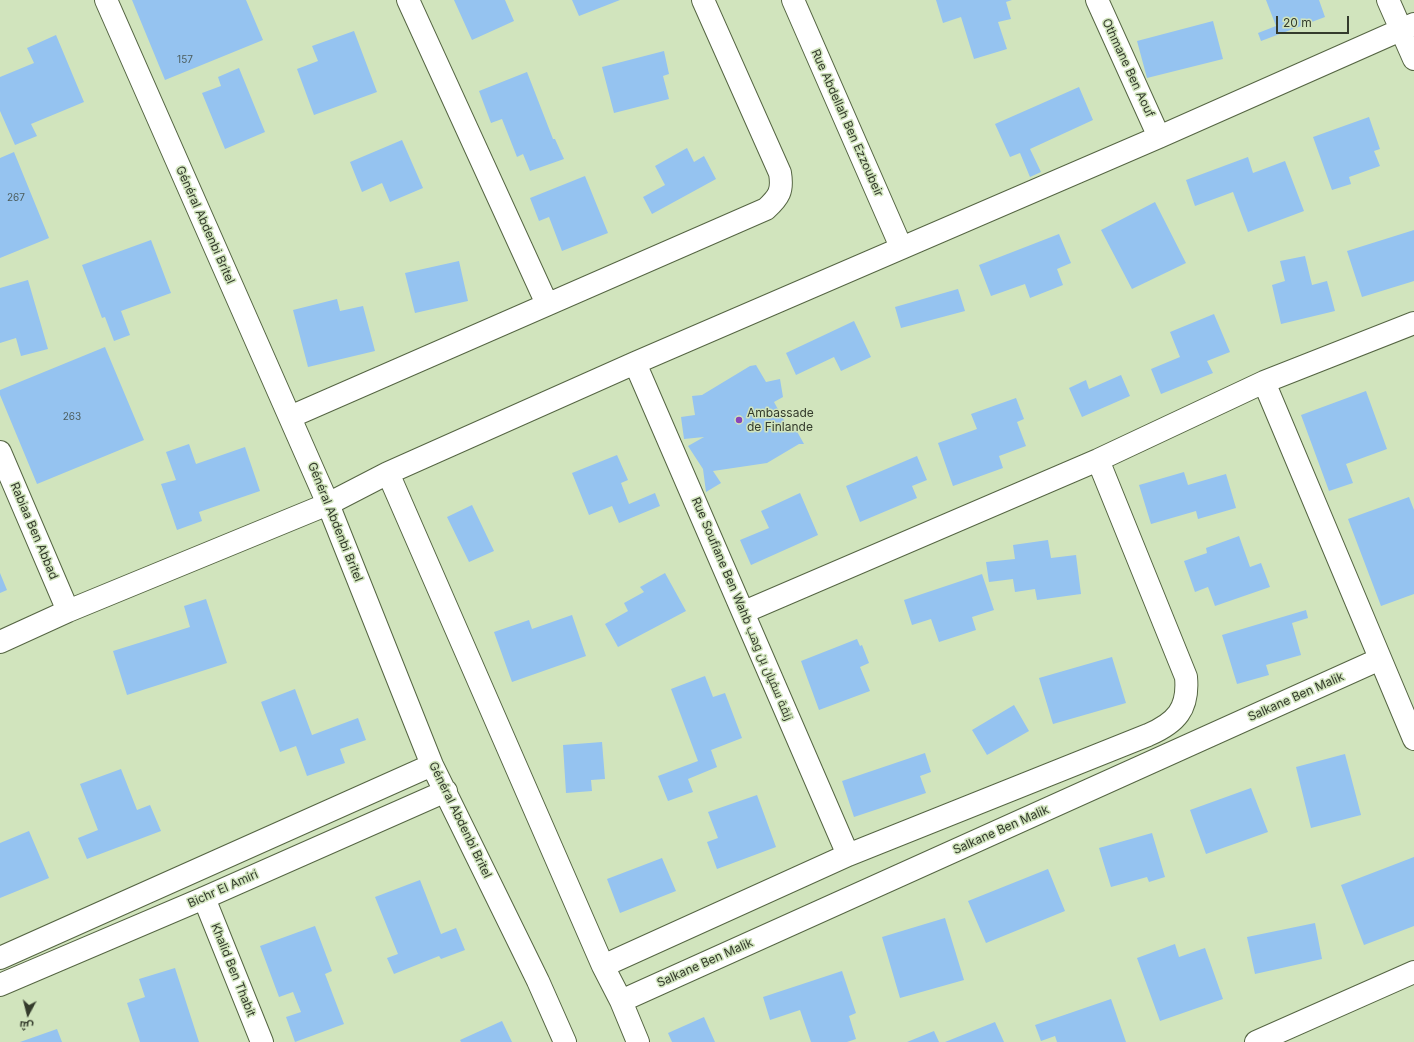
<!DOCTYPE html>
<meta charset="utf-8">
<style>
body{margin:0}
#map{position:relative;width:1414px;height:1042px;overflow:hidden;background:#d1e4bd;font-family:Inter,Cairo,sans-serif}
canvas{display:block}
.north{position:absolute;left:8px;top:994px;width:40px;height:40px;-webkit-text-stroke:3px #d1e4bd;paint-order:stroke;rotate:187deg;font-size:11px;font-weight:700;line-height:16px;text-align:center;color:#343b2c}
.north::after{content:'';display:block;margin:auto;width:14px;height:18px;background:#343b2c;clip-path:polygon(50% 0,100% 100%,50% 72%,0 100%)}
.scale{position:absolute;left:1276px;top:16px;width:73px;height:18px;box-sizing:border-box;border:2px solid #343b2c;border-top:0;padding-left:5px;font-size:12px;line-height:14px;white-space:nowrap;color:#343b2c;-webkit-text-stroke:3px #d1e4bd;paint-order:stroke}
</style>
<div id="map">
<canvas width="1414" height="1042"></canvas>
<div class="north">ش</div>
<div class="scale">20 m</div>
</div>
<script>
const ctx = document.querySelector('canvas').getContext('2d');
ctx.lineJoin = 'round';
function paint(path, color) { ctx.fillStyle = color; ctx.fill(path, 'evenodd'); }
function stroke(path, color, width, dash) { ctx.strokeStyle = color; ctx.lineWidth = width; ctx.lineCap = dash ? 'butt' : 'round'; ctx.setLineDash(dash || []); ctx.stroke(path); }
function drawText(font, color, halo, rows, align = 'center') {
  ctx.font = font + ' Inter,Cairo,sans-serif'; ctx.lineWidth = 3; ctx.setLineDash([]); ctx.textBaseline = 'middle'; ctx.strokeStyle = halo; ctx.fillStyle = color; for (const [text, x, y, turn = 0] of rows) {
    ctx.save(); ctx.translate(x, y); ctx.rotate((+turn || 0) * Math.PI / 180); ctx.textAlign = isNaN(turn) ? turn : align; if (halo) ctx.strokeText(text, 0, 0); ctx.fillText(text, 0, 0); ctx.restore();
  }
}
paint(new Path2D(`
 M132 0H246L263 40 165 80Z
 M454 0H505L514 21 472 40Z
 M572 0H620L579 16Z
 M936 0H1012L1006 2 1011 19 998 22 1007 49 974 59 961 17 943 23Z
 M1266 0H1319L1325 17 1261 41 1258 33 1276 26Z
 M1213 21 1223 59 1147 78 1137 41Z
 M354 31 377 92 314 115 297 69 318 61 312 46Z
 M56 35 84 102 31 124 37 136 15 145 0 111V77L34 63 27 48Z
 M664 51 669 74 663 76 669 99 614 113 602 67Z
 M239 68 265 132 225 149 202 93 221 86 218 77Z
 M527 72 553 139H555L564 159 530 171 523 154 517 157 502 119 491 123 479 91Z
 M1079 87 1093 120 1030 149 1041 172 1030 177 1020 153 1010 157 995 124Z
 M1369 117 1380 149 1374 151 1380 166 1349 177 1351 184 1332 190 1313 137Z
 M402 140 423 188 390 202 382 183 362 192 350 162Z
 M687 148 694 162 704 156 716 179 652 214 643 197 665 185 655 166Z
 M14 152 49 238 0 258V158Z
 M1248 157 1253 173 1285 161 1304 211 1248 232 1233 192 1195 206 1186 180Z
 M585 176 608 233 562 251 549 217 539 221 530 198Z
 M1155 202 1186 263 1132 289 1101 230Z
 M1414 230V281L1362 297 1347 251Z
 M1059 234 1071 263 1057 269 1063 285 1030 298 1025 284 991 296 979 265Z
 M151 240 171 293 121 311 130 335 114 341 105 317 102 318 82 265Z
 M1305 256 1312 285 1327 281 1335 311 1281 324 1272 285 1285 281 1280 261Z
 M459 261 468 301 415 313 405 273Z
 M28 280 48 349 21 356 16 338 0 343V288Z
 M958 289 965 311 901 328 895 307Z
 M337 299 340 311 363 306 375 351 308 367 293 310Z
 M1214 314 1230 352 1207 361 1213 373 1161 394 1151 369 1180 357 1170 332Z
 M854 321 871 357 841 371 834 357 796 375 786 353Z
 M105 347 144 440 37 484 0 395V390Z
 M756 365 766 382 780 379 783 397 774 402 785 422 786 427 794 426 804 444H799L767 463 713 471 721 483 706 492 703 469 688 446 704 437 684 439 681 417 695 415 692 396 702 395 750 366Z
 M1121 375 1130 396 1082 417 1069 388 1086 380 1089 389Z
 M1366 391 1387 449 1346 464 1353 483 1329 491 1301 415Z
 M1016 398 1024 419 1017 422 1026 446 999 456 1003 468 953 486 938 443 977 429 971 414Z
 M189 444 196 464 245 447 260 491 199 512 202 521 177 530 161 484 176 480 166 452Z
 M617 455 628 480 621 483 629 504 655 493 660 506 619 523 612 506 589 515 572 473Z
 M917 456 927 480 912 486 917 498 860 522 846 486Z
 M1184 472 1188 485 1226 474 1236 508 1198 519 1196 511 1151 524 1139 485Z
 M800 493 818 535 751 565 740 540 769 528 761 511Z
 M1409 497 1414 510V594L1381 606 1348 519Z
 M472 505 494 551 469 562 447 517Z
 M1239 536 1250 567 1261 563 1270 587 1215 606 1208 587 1195 592 1184 561 1207 553 1206 548Z
 M1048 540 1051 558 1076 555 1081 594 1037 600 1035 589 1015 592 1013 579 989 582 986 562 1015 559 1013 545Z
 M0 573 7 590 0 593Z
 M665 573 686 611 618 647 605 624 628 611 624 603 644 592 640 587Z
 M982 574 994 610 972 617 976 630 939 642 931 619 912 625 904 600Z
 M206 599 227 663 127 695 113 651 190 627 184 606Z
 M1306 610 1308 618 1292 623 1301 655 1266 665 1269 675 1237 684 1222 635Z
 M572 615 586 656 512 682 494 632 529 620 532 629Z
 M857 639 860 646 862 645 869 663 860 667 870 691 819 710 801 661Z
 M1112 657 1126 703 1053 724 1039 678Z
 M705 676 713 697 725 693 742 738 711 750 717 767 688 779 693 792 668 801 658 776 698 761 671 689Z
 M295 689 312 735 358 718 366 740 340 749 345 763 307 776 296 746 280 752 261 702Z
 M1014 705 1029 731 987 755 972 730Z
 M602 742 605 779 591 780 592 791 566 793 563 745Z
 M925 753 931 772 920 776 926 793 854 817 842 781Z
 M1345 754 1361 815 1311 828 1296 767Z
 M121 769 137 810 150 805 161 831 87 859 78 838 98 830 80 784Z
 M1251 788 1268 832 1206 854 1190 810Z
 M757 795 776 847 717 869 707 842 718 838 708 812Z
 M29 831 49 878 0 898V843Z
 M1152 833 1165 877 1149 882 1147 877 1111 887 1099 848Z
 M1414 857V926L1364 945 1341 885Z
 M662 858 676 891 620 913 607 879Z
 M1048 869 1065 911 986 943 968 901Z
 M420 880 441 934 456 928 465 950 441 959 439 956 394 974 387 958 398 954 375 897Z
 M945 918 964 980 900 998 882 937Z
 M1315 923 1322 959 1255 974 1247 937Z
 M315 926 332 971 325 974 344 1024 295 1042 286 1017 301 1012 293 992 279 997 260 946Z
 M1175 944 1179 957 1205 948 1223 999 1160 1021 1137 958Z
 M175 968 199 1042H140L127 1003 145 997 139 979Z
 M842 971 856 1013 849 1016 856 1039 847 1042H811L800 1010 770 1020 763 997Z
 M1111 999 1126 1042H1057L1055 1036 1041 1041 1035 1025Z
 M704 1017 715 1042H672L668 1033Z
 M502 1021 512 1042H461L460 1040Z
 M995 1022 1004 1042H945Z
 M57 1029 62 1042H20Z
 M934 1031 939 1042H907Z`), '#95c3f0');
const minor = new Path2D(`
 M106 0 328 504 432 765 538 981 565 1042
 M408 0 547 304
 M793 0 901 247
 M1097 0 1159 137
 M1388 0 1414 59
 M635 363 848 855
 M1264 382 1414 739
 M290 417 766 209C779 197 783 191 780 173L703 0
 M0 452 68 611
 M388 473 603 966 621 1001 638 1042
 M744 612 1098 460 1264 382 1414 323
 M0 642 68 611 328 504 388 473 635 363 1159 137 1414 24
 M204 898 262 1042
 M0 958 432 765
 M603 966 848 855 1148 735C1176 723 1189 709 1186 677L1098 460
 M0 985 204 898 446 791
 M621 1001 1380 659
 M1256 1042 1414 972`);
stroke(minor, '#556543', 24);
stroke(minor, '#fff', 22);
for (const [x, y, r, color] of [
 [739,420,4,"#8a45b9"]
]) { const dot = new Path2D(); dot.arc(x, y, r, 0, 2 * Math.PI); ctx.fillStyle = color; ctx.fill(dot); stroke(dot, '#d1e4bd', 1.5); }
drawText('10px', '#4c5d5d', null, [
 ["157",185,60],
 ["267",16,198],
 ["263",72,417]
]);
drawText('12px', '#343b2c', '#d1e4bd', [
 ["Othmane Ben Aouf",1128,68,65],
 ["Rue Abdellah Ben Ezzoubeir",847,123,66],
 ["Général Abdenbi Britel",205,225,66],
 ["Général Abdenbi Britel",335,522,68],
 ["Rabiaa Ben Abbad",34,531,67],
 ["Rue Soufiane Ben Wahb زنقة سفيان بن وهب",742,609,67],
 ["Salkane Ben Malik",1296,697,-24],
 ["Général Abdenbi Britel",460,820,64],
 ["Salkane Ben Malik",1001,830,-24],
 ["Bichr El Amiri",223,889,-24],
 ["Salkane Ben Malik",705,963,-24],
 ["Khalid Ben Thabit",233,970,68]
]);
drawText('12px', '#343b2c', '#d1e4bd', [
 ["Ambassade",747,413],
 ["de Finlande",747,427]
], 'left');
</script>
